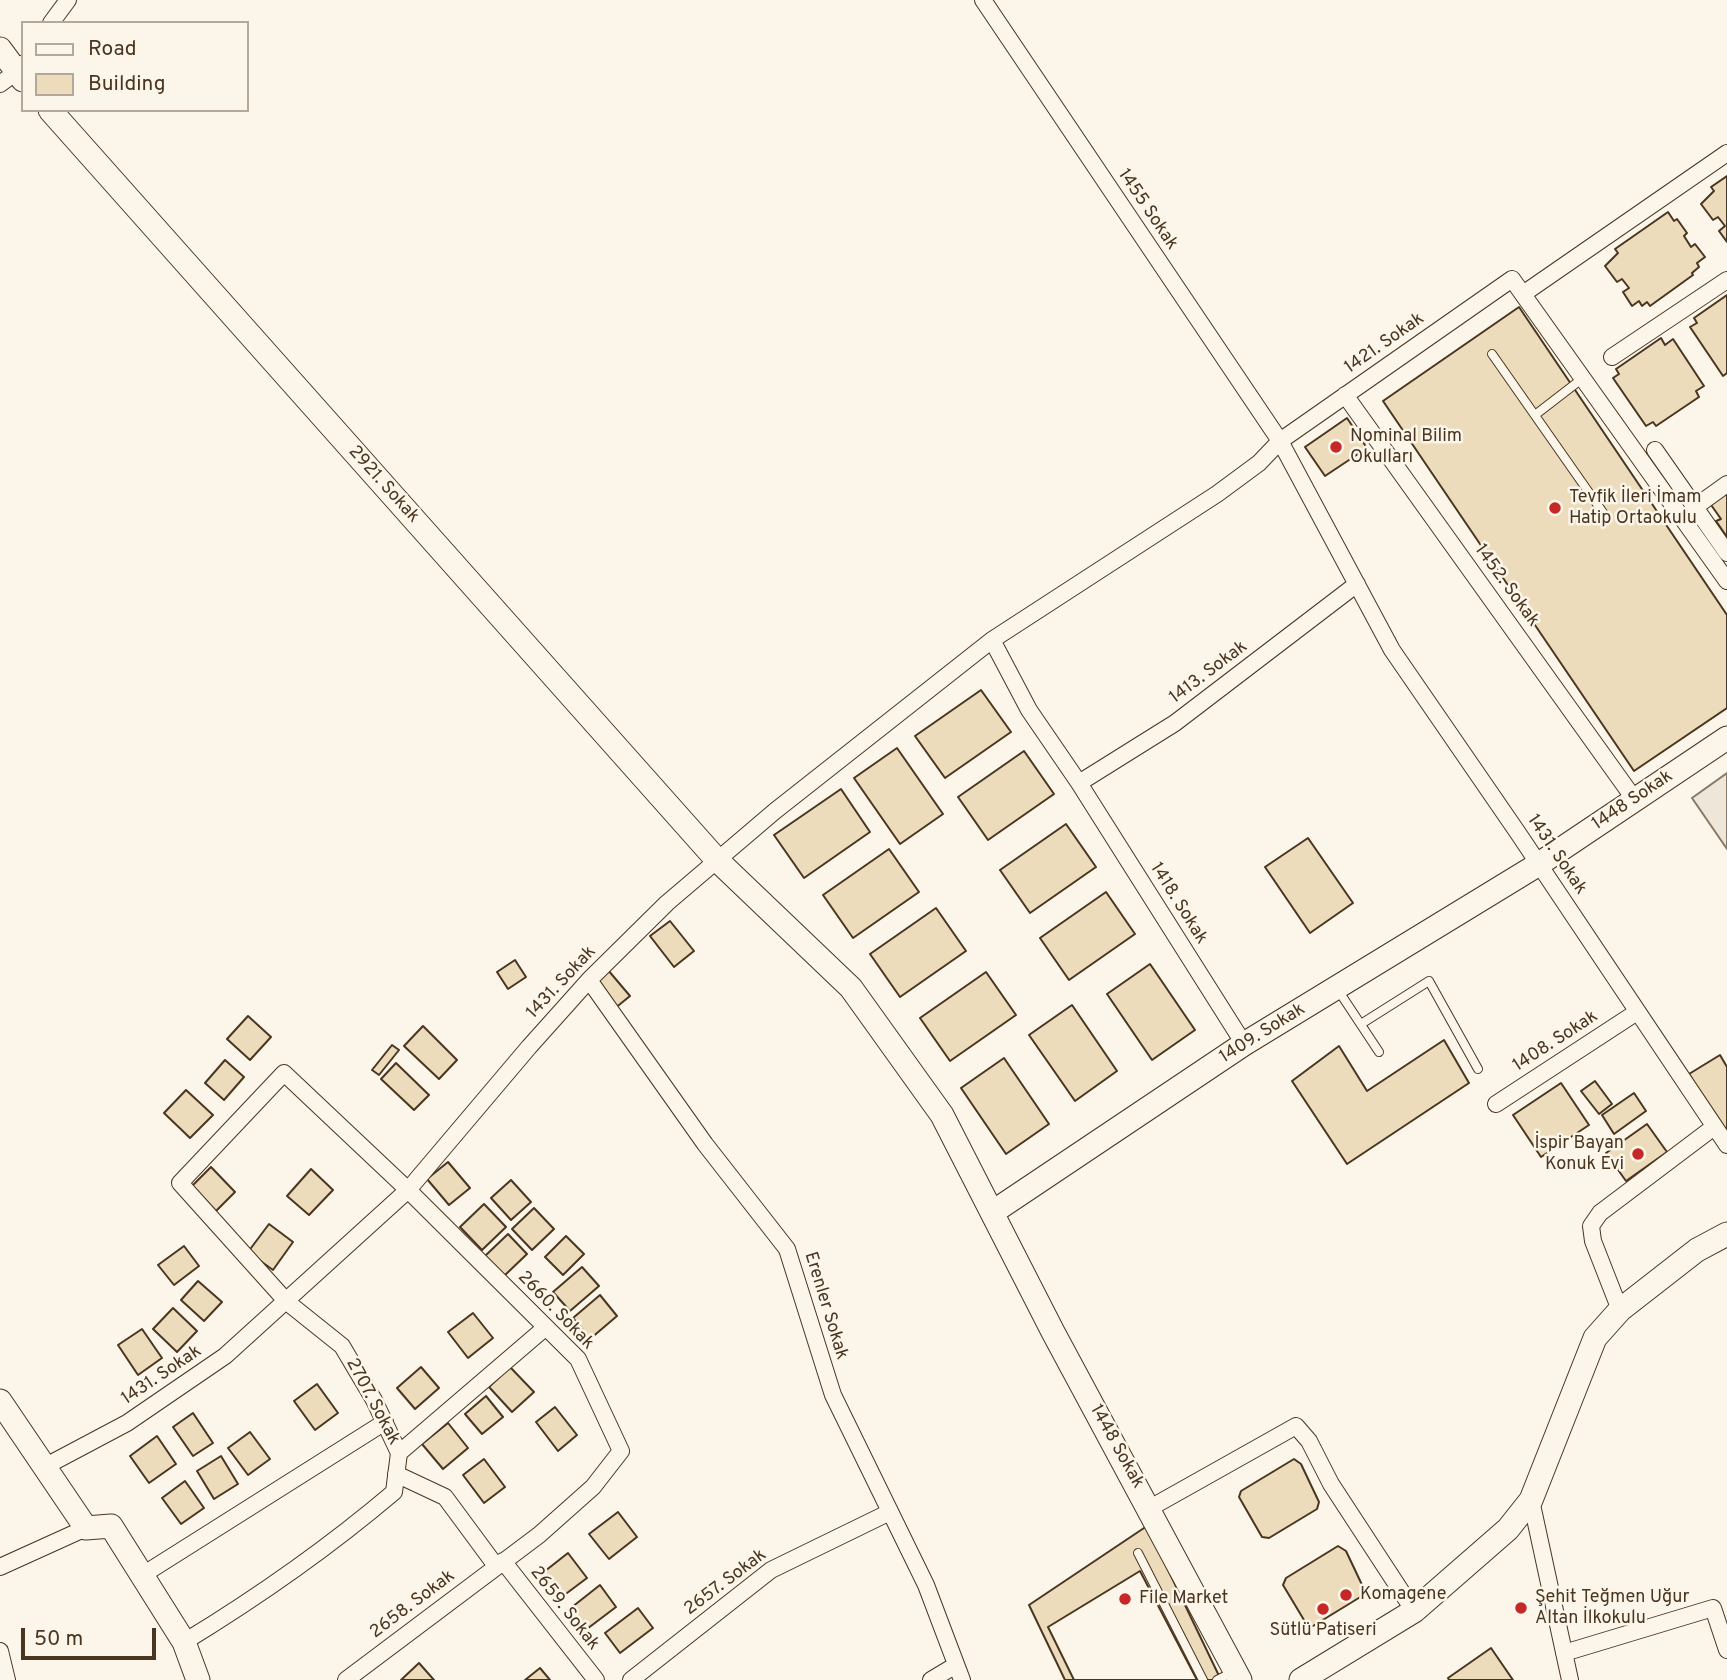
<!DOCTYPE html>
<meta charset="utf-8">
<style>
body{margin:0}
#map{position:relative;width:1727px;height:1680px;overflow:hidden;background:#fbf6e9;font-family:Overpass,sans-serif}
canvas{display:block}
.legend{position:absolute;left:21px;top:21px;width:228px;height:91px;box-sizing:border-box;background:#fbf6e9;border:2px solid #b4a999;margin:0;padding:9px 12px;list-style:none;font-size:21px;color:#4a3520}
.legend li{display:flex;align-items:center;gap:14px;height:35px}
.legend b{width:35px;border:2px solid #b4a999}
.scale{position:absolute;left:21px;top:1628px;width:135px;height:32px;box-sizing:border-box;border:4px solid #4a3520;border-top:0;padding-left:9px;font-size:21px;line-height:24px;white-space:nowrap;color:#4a3520;-webkit-text-stroke:5px #fbf6e9;paint-order:stroke}
</style>
<div id="map">
<canvas width="1727" height="1680"></canvas>
<ul class="legend">
<li><b style="height:9px;background:#fbf6e9"></b>Road</li>
<li><b style="height:19px;background:#ecdcbc"></b>Building</li>
</ul>
<div class="scale">50 m</div>
</div>
<script>
const ctx = document.querySelector('canvas').getContext('2d');
ctx.lineJoin = 'round';
function paint(path, color) { ctx.fillStyle = color; ctx.fill(path, 'evenodd'); }
function stroke(path, color, width, dash) { ctx.strokeStyle = color; ctx.lineWidth = width; ctx.lineCap = dash ? 'butt' : 'round'; ctx.setLineDash(dash || []); ctx.stroke(path); }
function drawText(font, color, halo, rows, align = 'center') {
  ctx.font = font + ' Overpass,sans-serif'; ctx.lineWidth = 5; ctx.setLineDash([]); ctx.textBaseline = 'middle'; ctx.strokeStyle = halo; ctx.fillStyle = color; for (const [text, x, y, turn = 0] of rows) {
    ctx.save(); ctx.translate(x, y); ctx.rotate((+turn || 0) * Math.PI / 180); ctx.textAlign = isNaN(turn) ? turn : align; if (halo) ctx.strokeText(text, 0, 0); ctx.fillText(text, 0, 0); ctx.restore();
  }
}
const green = new Path2D(`
 M1727 773V849L1692 798Z`);
paint(green, '#ede6d9');
stroke(green, '#887966', 2);
const building = new Path2D(`
 M1727 176V242L1719 231 1725 226 1718 217 1713 220 1701 204 1714 191 1711 187Z
 M1668 212 1674 221 1677 219 1687 233 1684 236 1691 247 1695 244 1705 257 1697 263 1699 267 1692 273 1693 275 1650 306 1647 302 1642 306 1639 301 1632 306 1623 292 1629 288 1622 279 1617 282 1605 266 1618 253 1615 249Z
 M1727 295V373L1723 376 1690 327 1697 323 1694 318Z
 M1519 307 1727 615V708L1634 771 1383 401Z
 M1661 338 1665 345 1673 339 1704 386 1696 391 1699 397 1656 426 1653 422 1646 426 1613 378 1619 374 1616 369Z
 M1347 418 1367 448 1325 476 1305 447Z
 M1727 490V537L1716 521 1721 519 1709 502Z
 M981 690 1011 732 945 778 915 736Z
 M897 748 943 814 900 844 854 778Z
 M1024 751 1054 794 988 840 958 797Z
 M841 789 870 832 804 878 774 835Z
 M1066 824 1096 867 1030 913 1000 870Z
 M1308 838 1353 903 1310 933 1265 867Z
 M889 849 919 892 853 938 823 895Z
 M1106 892 1135 934 1069 980 1040 938Z
 M936 908 966 951 900 997 870 954Z
 M670 921 694 951 674 967 650 936Z
 M515 960 526 977 508 989 497 972Z
 M1150 964 1195 1030 1152 1060 1107 994Z
 M608 970 630 996 608 1014 587 988Z
 M986 972 1016 1015 950 1061 920 1018Z
 M1072 1005 1117 1071 1075 1101 1029 1035Z
 M248 1016 271 1037 250 1060 227 1039Z
 M423 1026 457 1060 439 1079 404 1046Z
 M1444 1040 1469 1083 1347 1164 1292 1081 1339 1046 1367 1091Z
 M392 1045 399 1050 379 1075 372 1070Z
 M1720 1055 1727 1067V1135L1689 1074Z
 M1004 1058 1049 1124 1006 1154 961 1088Z
 M225 1060 244 1077 224 1100 205 1083Z
 M396 1063 429 1095 414 1110 381 1079Z
 M1595 1081 1612 1104 1599 1114 1581 1091Z
 M1561 1083 1589 1125 1541 1157 1513 1115Z
 M186 1090 213 1115 190 1138 164 1113Z
 M1634 1093 1646 1111 1614 1134 1602 1115Z
 M1647 1124 1667 1152 1626 1181 1606 1153Z
 M448 1162 470 1188 449 1205 427 1179Z
 M211 1167 235 1192 216 1211 192 1186Z
 M311 1169 333 1190 309 1215 287 1196Z
 M511 1180 531 1202 511 1220 491 1198Z
 M484 1204 506 1227 482 1250 460 1227Z
 M534 1208 554 1229 532 1250 512 1229Z
 M269 1224 293 1242 273 1270 248 1252Z
 M508 1234 527 1254 504 1276 485 1256Z
 M566 1236 584 1254 563 1275 545 1257Z
 M184 1246 199 1266 174 1285 158 1265Z
 M582 1267 599 1286 570 1311 553 1292Z
 M198 1281 222 1302 204 1321 181 1300Z
 M600 1295 617 1316 590 1339 573 1318Z
 M173 1308 197 1331 177 1352 153 1329Z
 M473 1313 493 1338 468 1358 448 1332Z
 M142 1329 162 1358 138 1375 118 1345Z
 M421 1367 439 1388 415 1409 397 1388Z
 M510 1367 534 1392 512 1412 489 1387Z
 M317 1384 338 1413 315 1430 294 1401Z
 M486 1396 503 1417 482 1434 465 1414Z
 M555 1407 577 1435 558 1451 536 1422Z
 M193 1413 213 1443 193 1456 173 1427Z
 M448 1423 468 1448 443 1469 422 1444Z
 M250 1432 270 1459 248 1475 228 1448Z
 M157 1436 176 1464 149 1483 130 1456Z
 M221 1456 238 1484 214 1499 197 1471Z
 M484 1459 505 1487 484 1503 463 1475Z
 M1294 1459 1301 1464 1319 1502 1317 1509 1269 1538 1262 1537 1239 1497 1241 1491Z
 M185 1481 204 1508 181 1524 162 1498Z
 M618 1512 637 1537 609 1559 589 1534Z
 M1147 1526 1221 1680H1065L1029 1605Z
 M1338 1546 1346 1551 1364 1589 1362 1596 1313 1626 1307 1625 1283 1585 1286 1578Z
 M568 1553 587 1578 559 1599 540 1575Z
 M1140 1571 1197 1680H1074L1048 1627Z
 M600 1585 616 1607 583 1632 567 1611Z
 M638 1608 653 1628 620 1653 605 1633Z
 M1491 1648 1513 1680H1449L1448 1678Z
 M419 1663 434 1680H401Z
 M540 1668 550 1680H525Z`);
paint(building, '#ecdcbc');
stroke(building, '#4a3520', 2);
const lane = new Path2D(`
 M1492 354 1604 514
 M1535 415 1583 378
 M1338 990 1379 1052
 M1361 1024 1429 981 1478 1069
 M1138 1553 1203 1680
 M1217 1680 1233 1672`);
const street = new Path2D(`
 M983 0 1280 441 1392 650 1518 833 1727 1145
 M51 23 68 0
 M0 84 16 72 21 64
 M1523 294 1727 153
 M1612 357 1727 280
 M1345 395 1635 800
 M1655 450 1727 553
 M1695 507 1727 484
 M992 640 1217 494 1259 463 1280 441 1512 279 1727 581
 M1079 783 1175 723 1357 584
 M589 980 705 1144 787 1249 833 1395 926 1585 962 1680
 M1496 1104 1637 1012
 M1620 1310 1593 1241 1591 1226 1600 1213 1714 1127
 M399 1453 546 1327
 M44 1467 127 1423 225 1356 408 1190 529 1047 589 980 667 903 775 811 992 640 1029 710 1079 783 1244 1044
 M396 1474 445 1497 496 1566
 M1531 1500 1570 1680
 M1150 1508 1296 1426 1309 1441 1331 1484 1414 1611
 M503 1561 596 1680
 M0 1567 86 1528
 M141 1576 385 1422
 M184 1642C258 1597 328 1548 394 1492L399 1453 374 1400 342 1346 287 1302 180 1183 284 1073 408 1190 578 1359 621 1451 593 1487 539 1535 346 1680
 M0 1651 7 1680
 M1564 1653 1713 1608 1727 1650
 M631 1680 771 1570 890 1512
 M931 1680 956 1665`);
const secondary = new Path2D(`
 M0 49 23 80
 M50 110 717 860 851 988 942 1115 1053 1332 1240 1680
 M993 1212 1244 1044 1539 864 1727 738
 M0 1401 86 1528 111 1526 184 1642 198 1680
 M1301 1680 1414 1611 1508 1529 1531 1500 1595 1338 1620 1310 1697 1250 1727 1234`);
stroke(lane, '#4a3520', 10);
stroke(street, '#4a3520', 18);
stroke(secondary, '#4a3520', 25);
stroke(lane, '#fbf6e9', 8);
stroke(street, '#fbf6e9', 16);
stroke(secondary, '#fbf6e9', 23);
for (const [x, y, r, color] of [
 [1336,447,7,"#c62828"],
 [1555,508,7,"#c62828"],
 [1638,1154,7,"#c62828"],
 [1346,1595,7,"#c62828"],
 [1125,1599,7,"#c62828"],
 [1521,1608,7,"#c62828"],
 [1323,1609,7,"#c62828"]
]) { const dot = new Path2D(); dot.arc(x, y, r, 0, 2 * Math.PI); ctx.fillStyle = color; ctx.fill(dot); stroke(dot, '#fbf6e9', 2.5); }
drawText('18px', '#4a3520', '#fbf6e9', [
 ["1455 Sokak",1147,210,56],
 ["1421. Sokak",1385,344,-35],
 ["2921. Sokak",383,485,48],
 ["1452. Sokak",1506,586,54],
 ["1413. Sokak",1209,673,-37],
 ["1448 Sokak",1633,801,-34],
 ["1431. Sokak",1556,855,56],
 ["1418. Sokak",1178,904,58],
 ["1431. Sokak",562,983,-47],
 ["1409. Sokak",1263,1034,-32],
 ["1408. Sokak",1556,1042,-33],
 ["Erenler Sokak",825,1306,73],
 ["2660. Sokak",555,1311,46],
 ["1431. Sokak",162,1376,-34],
 ["2707. Sokak",372,1402,62],
 ["1448 Sokak",1116,1447,61],
 ["2657. Sokak",726,1583,-37],
 ["2658. Sokak",413,1605,-37],
 ["2659. Sokak",564,1609,52]
]);
drawText('18px', '#4a3520', '#fbf6e9', [
 ["Nominal Bilim",1350,437],
 ["Okulları",1350,458],
 ["Tevfik İleri İmam",1569,498],
 ["Hatip Ortaokulu",1569,519],
 ["İspir Bayan",1624,1144,"right"],
 ["Konuk Evi",1624,1165,"right"],
 ["Komagene",1360,1595],
 ["Şehit Teğmen Uğur",1535,1598],
 ["Altan İlkokulu",1535,1619],
 ["File Market",1139,1599],
 ["Sütlü Patiseri",1323,1631,"center"]
], 'left');
</script>
